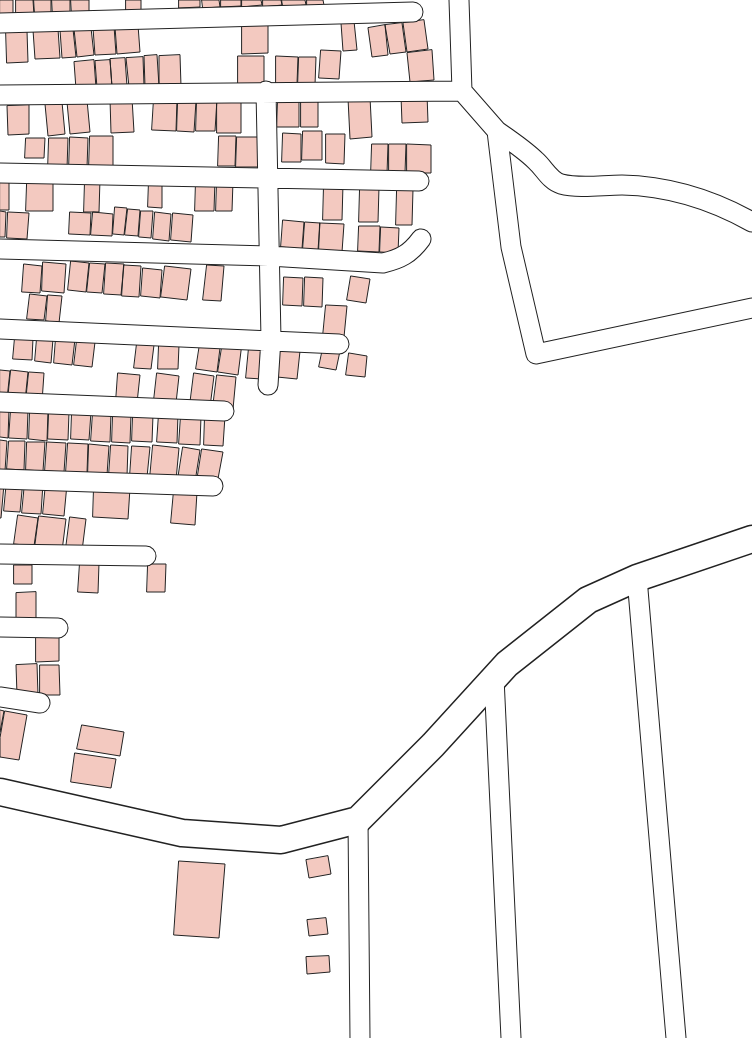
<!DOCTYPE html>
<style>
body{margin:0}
canvas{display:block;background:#fff}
</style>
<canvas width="752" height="1038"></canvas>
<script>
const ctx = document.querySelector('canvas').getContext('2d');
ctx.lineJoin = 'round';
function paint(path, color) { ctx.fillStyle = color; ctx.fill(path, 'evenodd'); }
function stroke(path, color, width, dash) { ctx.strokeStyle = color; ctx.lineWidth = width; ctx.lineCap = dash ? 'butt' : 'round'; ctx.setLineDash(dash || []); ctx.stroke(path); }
const building = new Path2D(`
 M0 0H13V15L0 16Z
 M16 0H33L34 15H16Z
 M34 0H51V16H35Z
 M52 0H70V17L53 18Z
 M71 0H89V17H72Z
 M126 0H141V10L126 11Z
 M179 0H200V7L179 8Z
 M202 0H219L220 7 203 8Z
 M221 0H241V6L221 7Z
 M242 0H261L262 5 242 7Z
 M263 0H281L282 5 263 7Z
 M282 0H305L306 5 283 7Z
 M307 0H323L324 5 307 6Z
 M424 20 428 49 407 52 403 23Z
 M354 21 357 50 343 51 341 23Z
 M242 22H268V53L242 54Z
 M402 23 406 52 390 54 385 25Z
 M138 25 140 52 117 54 115 27Z
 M385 25 388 55 372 57 368 28Z
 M114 26 116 54 95 55 93 28Z
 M91 28 94 55 77 57 74 29Z
 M58 29 60 58 35 59 33 30Z
 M73 29 76 57 62 58 60 30Z
 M6 31H27L28 62 7 63Z
 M321 50 341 51 339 79 319 78Z
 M432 50 434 80 410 82 407 53Z
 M157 55 159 86 145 87 144 56Z
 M180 55 181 86H159V56Z
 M238 56H264V85H238Z
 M276 56 298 57 297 84H276Z
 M143 57 144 86 129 87 126 58Z
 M299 57H316L315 85H298Z
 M125 58 127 86 112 87 110 59Z
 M94 60 96 88 76 89 74 62Z
 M110 60 112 87 97 88 95 61Z
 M427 94 428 122 402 123 401 96Z
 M370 97 372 137 350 139 348 98Z
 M132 98 134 132 111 133 110 99Z
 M154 98 177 100 176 131 152 130Z
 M197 98 217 99 215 131H196Z
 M217 98H241V133H217Z
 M278 98H299V127H277Z
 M301 98H318V127H301Z
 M87 100 90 132 70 134 67 102Z
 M178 100 196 101 194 132 177 131Z
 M62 102 65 134 48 136 45 104Z
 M29 105V134L8 135 7 106Z
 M303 131H322V160H302Z
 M283 133 301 134V162H282Z
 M326 134H345L344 164 326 163Z
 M90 136H113V168L89 167Z
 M219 136H236L235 166H218Z
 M70 137 88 138 87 168H69Z
 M237 137H260L259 167H236Z
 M26 138H45L44 158H25Z
 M49 138H68L67 169H48Z
 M372 144H388L387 174H371Z
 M389 144H406L405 173H389Z
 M407 144 431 145V173H407Z
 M85 179H100L99 212H84Z
 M149 179H162V208L148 207Z
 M196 179H215L214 211H195Z
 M217 180 233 181 232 211H216Z
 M0 181H9V210H0Z
 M27 183H53V211H26Z
 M324 183 343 184 342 220H323Z
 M360 187H379L378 222H359Z
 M397 189H413L412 225H396Z
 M115 207 127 208 124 235 113 234Z
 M128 209 140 210 138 236 125 235Z
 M0 211 6 212 5 237H0Z
 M141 211H153L151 238 139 237Z
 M8 212 29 213 27 239 7 238Z
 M70 212 91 213 90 235 69 234Z
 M93 212 113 214 112 236 91 235Z
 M155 212 171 214 169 241 153 239Z
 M173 213 193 215 191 242 171 240Z
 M283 220 304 222 302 249 281 247Z
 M305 222 320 223 318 250 303 249Z
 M320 223 344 224 342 252 319 251Z
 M359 226H380L379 252 358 251Z
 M381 227 399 228 398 253 380 252Z
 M71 261 89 263 86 292 68 290Z
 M43 262 66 264 64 293 42 291Z
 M90 263 105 264 102 293 87 292Z
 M106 263 124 264 121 295 104 294Z
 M24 264 42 266 40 293 22 292Z
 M124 265 141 266 139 297 122 296Z
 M207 265 224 266 221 301 203 300Z
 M165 266 191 269 187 300 161 297Z
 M143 268 162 270 160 298 141 296Z
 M351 276 370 279 366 303 347 300Z
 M284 277 303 278 302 306 283 305Z
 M305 277 323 278 322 307 304 306Z
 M30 294 47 296 44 320 27 319Z
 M48 295 62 296 59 323 46 321Z
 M326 305 347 306 344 337 323 336Z
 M15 337 33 338 32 360 13 359Z
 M56 337 75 339 72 365 54 363Z
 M201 337 221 340 217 372 196 369Z
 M37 338 53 339 51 363 35 361Z
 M77 340 95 342 92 367 74 365Z
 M223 341 242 343 238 375 218 372Z
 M137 343 154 345 151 369 134 368Z
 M159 344 179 345 178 369H158Z
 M249 347 265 349 262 379 246 378Z
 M323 348 340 351 336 370 319 367Z
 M279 350 300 351 297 379 277 377Z
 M349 353 367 356 365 377 346 375Z
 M0 370 10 371 7 399 0 398Z
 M11 370 28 372 25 401 8 399Z
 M29 372 44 373 42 402 26 401Z
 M118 373 140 375 137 403 116 401Z
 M157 373 179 376 176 403 154 400Z
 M194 373 214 376 210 407 190 405Z
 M217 375 236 377 233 409 213 407Z
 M0 408 9 409 8 438 0 437Z
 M11 409 28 410 27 439 9 438Z
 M30 410 48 411 47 441 29 439Z
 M49 411 69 412 68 440 48 439Z
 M72 411 91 412 89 440 71 439Z
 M93 412 111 413 110 442 91 441Z
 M113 413 131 414 130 443 112 442Z
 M159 413 178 414 177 443 157 442Z
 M133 414 153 415 152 442 132 441Z
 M181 415 201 416 200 445 179 444Z
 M205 415 225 416 223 446 204 445Z
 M0 440 7 441 5 471H0Z
 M9 441H25L24 470 7 469Z
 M27 442H45L43 471 26 470Z
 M47 442 66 443 64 472 45 471Z
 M68 443 88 444 87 473 66 472Z
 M89 444 109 446 107 475 88 474Z
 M111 445 128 446 127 476 109 475Z
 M153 445 179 448 176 480 150 478Z
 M132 446 150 447 147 477 130 476Z
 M183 447 200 450 195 482 178 479Z
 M202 449 223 452 217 484 197 481Z
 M7 479 23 480 20 512 4 511Z
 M25 482 43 483 41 514 22 513Z
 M46 482 67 484 64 516 43 514Z
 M0 484H4L1 518H0Z
 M94 486 130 488 128 519 93 517Z
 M174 490 197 492 195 525 171 523Z
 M18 515 38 518 34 546 14 544Z
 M39 516 66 519 62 551 35 547Z
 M70 517 86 519 82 551 66 548Z
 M80 562 99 563 98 593 78 592Z
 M148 564H166L165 592H147Z
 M14 565H32V584H14Z
 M36 592V621H16V593Z
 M36 635H59V661L36 662Z
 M37 664 38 695H17L16 665Z
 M40 665H59L60 695H40Z
 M0 710 4 711 0 732Z
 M5 711 27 715 19 760 0 757V738Z
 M82 725 124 732 120 756 77 749Z
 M75 753 116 759 111 788 71 782Z
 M328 856 331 874 309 878 306 860Z
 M179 861 225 864 219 938 174 935Z
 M326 918 328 934 309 936 307 920Z
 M329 956 330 972 307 974 306 957Z`);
paint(building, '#f3c9c0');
stroke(building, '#222', 1);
const street = new Path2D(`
 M459 0 462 91 497 131 511 247 536 354 752 308
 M0 23 413 12
 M266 91 271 339 268 385
 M0 95 462 91
 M497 131C510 140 525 150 536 161 544 168 550 181 561 184 580 189 602 185 622 185 669 186 711 199 752 222
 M0 173 419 181
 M0 249 269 256 383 263C400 259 410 254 421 239
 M0 329 339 344
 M0 402 224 411
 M0 479 213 486
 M0 554 146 556
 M637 578 676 1038
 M0 627 58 628
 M494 678 511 1038
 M0 697 40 703
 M358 820 360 1038`);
const secondary = new Path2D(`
 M0 792 182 833 281 840 358 820 433 745 507 664 588 600 637 578 752 539`);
stroke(street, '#222', 21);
stroke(secondary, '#222', 29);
stroke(street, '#fff', 19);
stroke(secondary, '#fff', 26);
</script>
